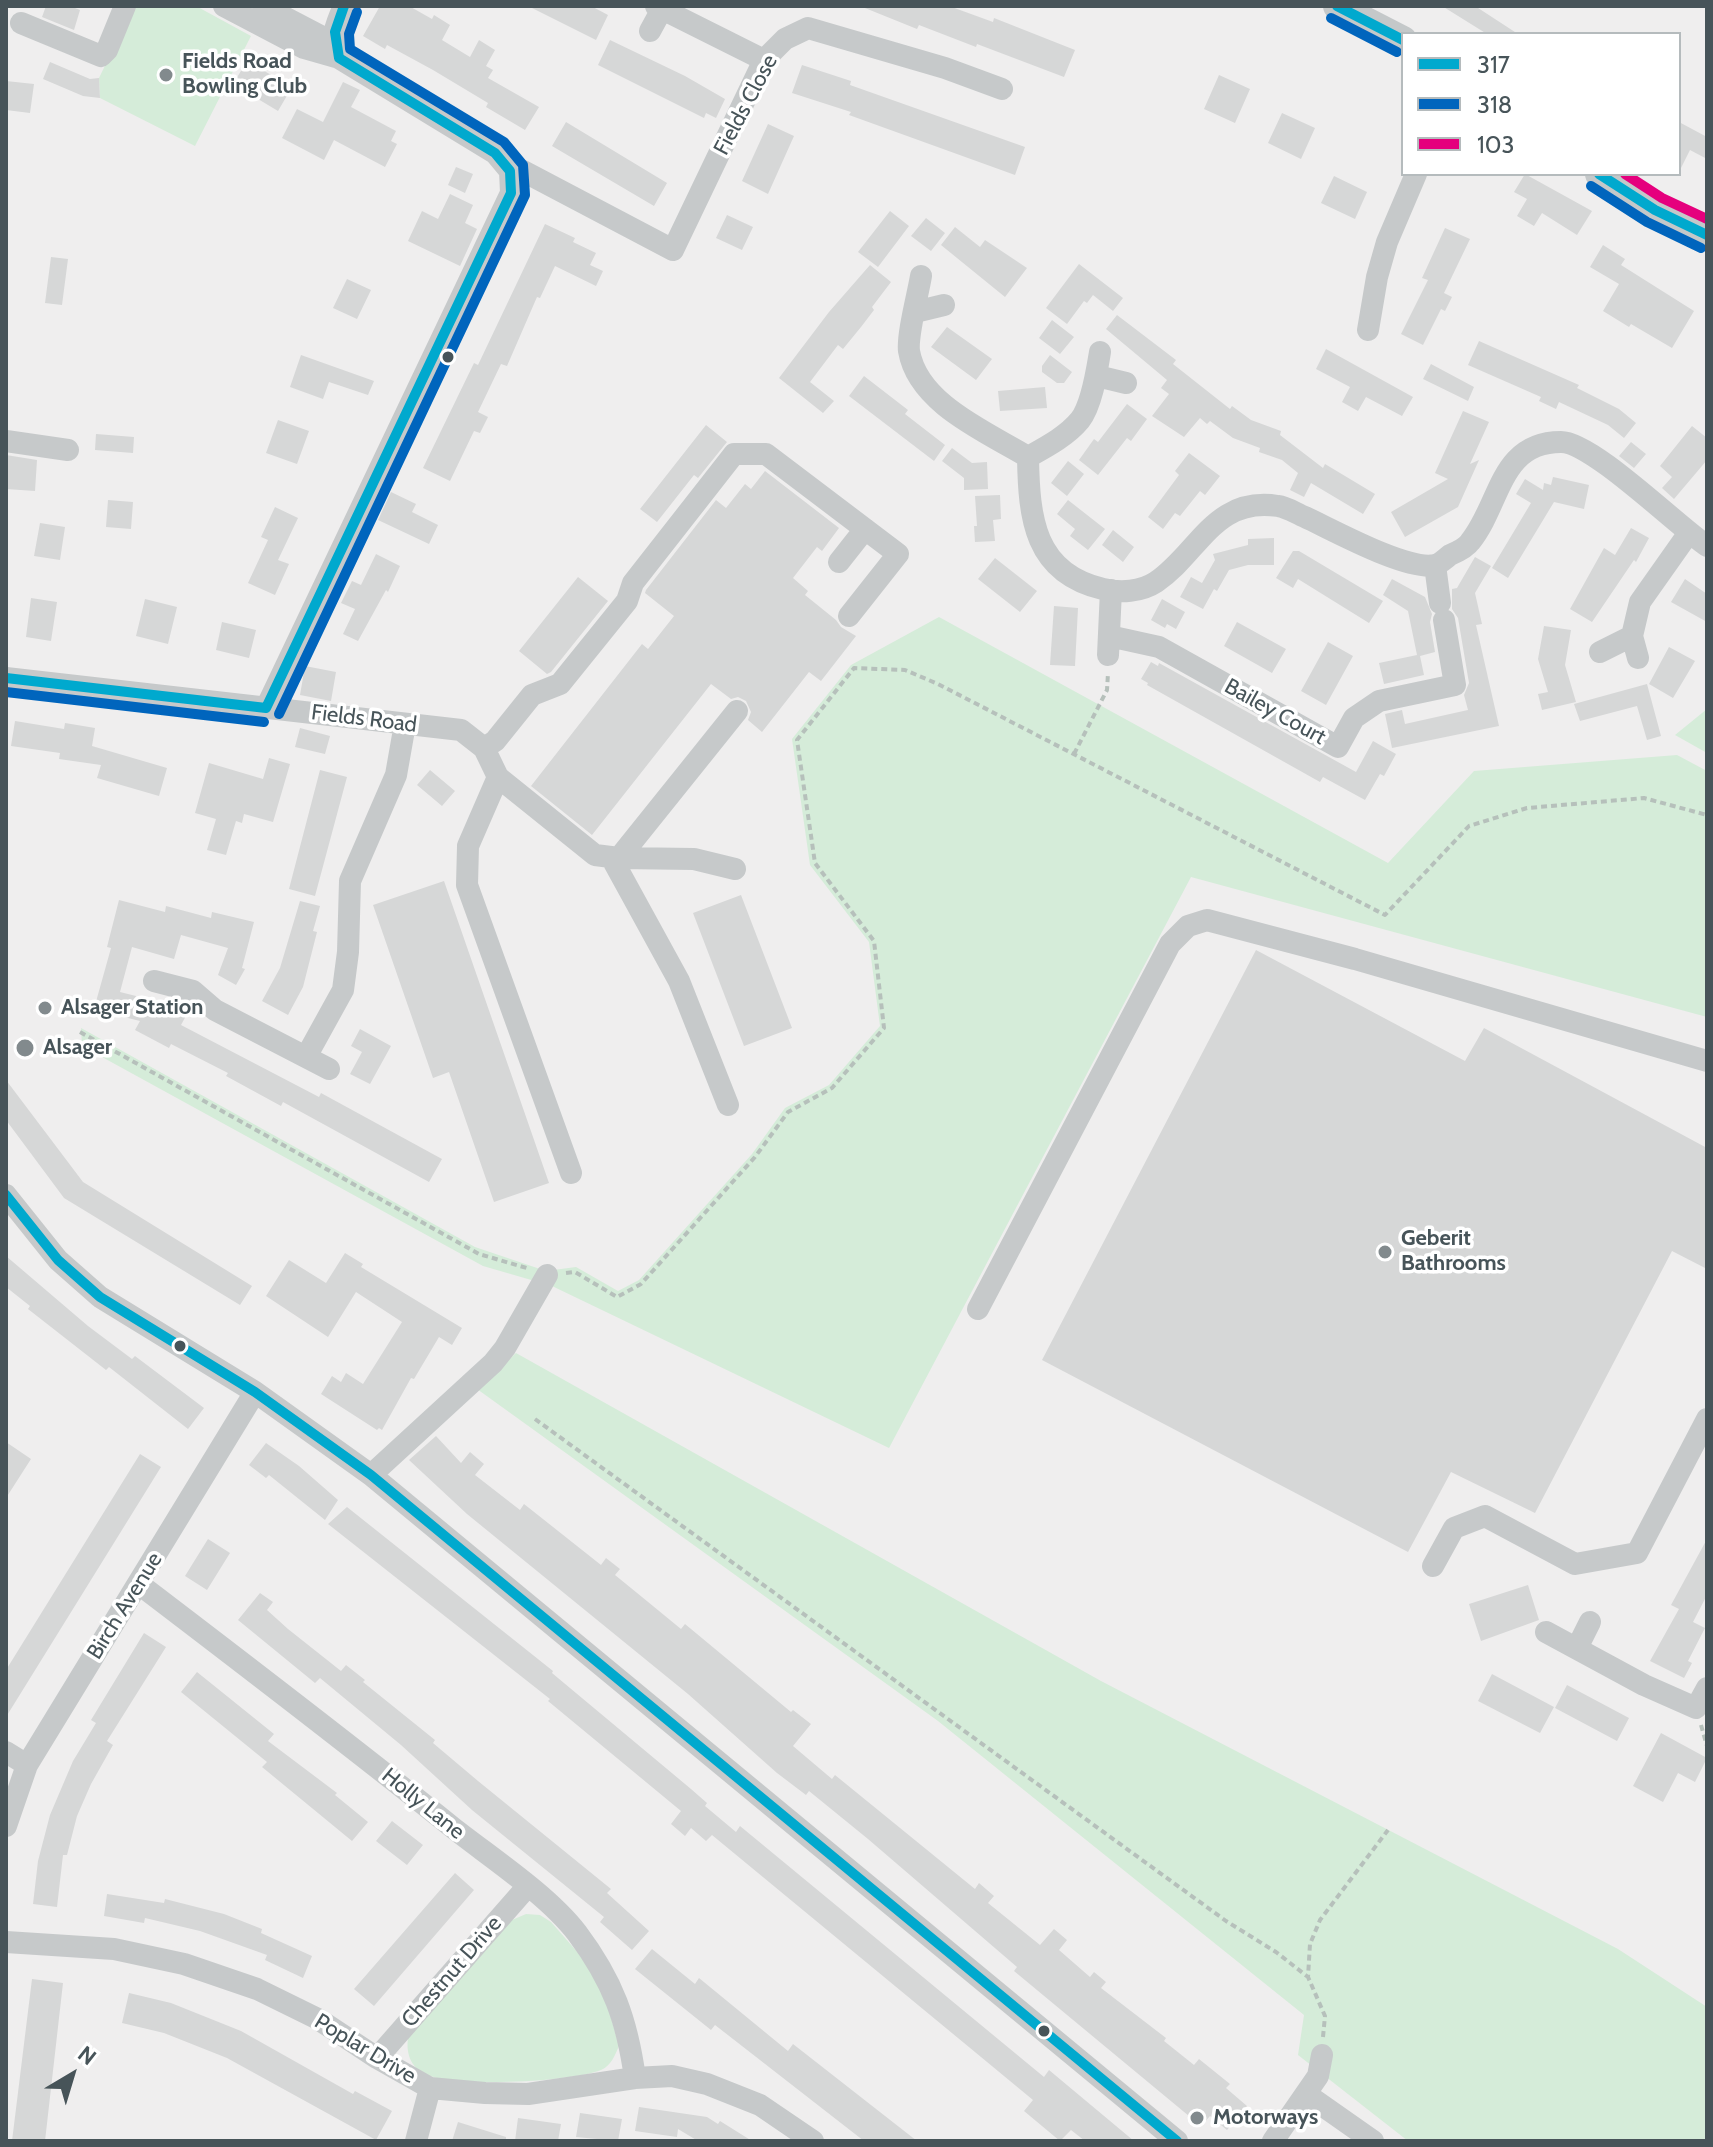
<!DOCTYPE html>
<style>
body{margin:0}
#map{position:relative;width:1713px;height:2147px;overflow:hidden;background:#efeeee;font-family:Cabin,sans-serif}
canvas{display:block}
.frame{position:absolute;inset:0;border:8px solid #475459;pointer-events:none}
.legend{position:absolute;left:1401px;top:32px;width:280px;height:144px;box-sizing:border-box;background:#fff;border:2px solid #b5bbbd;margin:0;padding:10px 14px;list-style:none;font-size:24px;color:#475459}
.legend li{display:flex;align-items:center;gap:16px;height:40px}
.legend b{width:40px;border:2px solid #b5bbbd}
.north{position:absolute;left:32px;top:2035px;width:80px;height:80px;-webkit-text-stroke:6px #fff;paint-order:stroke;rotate:38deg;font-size:22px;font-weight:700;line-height:32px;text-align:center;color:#475459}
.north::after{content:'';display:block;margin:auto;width:28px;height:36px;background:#475459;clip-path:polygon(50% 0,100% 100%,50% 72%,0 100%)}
</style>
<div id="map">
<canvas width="1713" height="2147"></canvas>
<div class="frame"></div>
<ul class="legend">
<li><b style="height:10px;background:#00a9ce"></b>317</li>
<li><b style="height:10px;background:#0065bd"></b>318</li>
<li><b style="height:10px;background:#e5007d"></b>103</li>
</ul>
<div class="north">N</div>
</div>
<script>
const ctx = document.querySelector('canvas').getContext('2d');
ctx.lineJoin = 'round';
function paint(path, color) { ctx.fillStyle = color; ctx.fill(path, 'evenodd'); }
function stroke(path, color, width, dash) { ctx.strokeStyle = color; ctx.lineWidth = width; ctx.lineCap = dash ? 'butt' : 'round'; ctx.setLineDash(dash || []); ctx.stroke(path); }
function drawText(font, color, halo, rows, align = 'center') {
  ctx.font = font + ' Cabin,sans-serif'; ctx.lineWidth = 7; ctx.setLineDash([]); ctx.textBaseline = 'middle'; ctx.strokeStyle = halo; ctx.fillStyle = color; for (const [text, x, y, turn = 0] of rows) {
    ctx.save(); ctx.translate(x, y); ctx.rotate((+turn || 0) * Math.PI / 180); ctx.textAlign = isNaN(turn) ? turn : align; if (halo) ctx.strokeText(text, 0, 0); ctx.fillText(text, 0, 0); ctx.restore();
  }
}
paint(new Path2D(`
 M134 6H196L251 36 195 146 100 98 99 78Z
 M939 617 1388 863 1474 771 1677 755 1707 771V1017L1191 877 889 1448 552 1286 483 1266 82 1046 81 1028 475 1247 546 1271 576 1267 618 1291 639 1280 752 1154 785 1108 829 1085 880 1026 869 942 810 865 792 739 851 665Z
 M1707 709V753L1675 735Z
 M516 1353 1101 1681 1618 1949 1707 2007V2141H1408L1298 2055 1304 2015 938 1721 477 1389Z
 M526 1914 540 1915 551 1922 580 1955 603 1989 619 2046C615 2055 611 2066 601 2070 572 2082 452 2088 425 2074 410 2067 406 2052 408 2038L512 1920Z`), '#d5ecd9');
paint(new Path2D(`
 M46 6H70L80 10 74 30 42 17Z
 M380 6H409L432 19 434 15 450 25 442 40 470 57 479 40 495 50 486 66 493 70 488 78 539 107 525 130 486 107 488 103 433 70 387 45 385 49 363 36Z
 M528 6H591L608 15 596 40Z
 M860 6H949L993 22 994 18 1075 50 1064 77 977 44 976 47 919 25 917 29Z
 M1442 6H1475L1518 34H1487Z
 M610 40 685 76 725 99 716 118 706 113 704 118 598 65Z
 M247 61 292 87 278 111 233 84Z
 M50 62 90 79 99 78 100 98 83 96 43 79Z
 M802 65 851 81 850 85 1025 147 1015 175 849 115 851 112 792 93Z
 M1219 75 1250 89 1235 123 1204 109Z
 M6 81 34 84 30 113 6 110Z
 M343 82 360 90 351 107 396 131 391 141 397 144 385 167 334 140 324 160 282 138 297 109 323 122Z
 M1282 113 1315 128 1301 159 1268 143Z
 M566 122 667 183 654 206 552 146Z
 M1679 122 1707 137V159L1690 150 1679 172Z
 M768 124 794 136 768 194 742 181Z
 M456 167 473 174 465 193 448 185Z
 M1525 174 1592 211 1577 235 1542 213 1534 226 1517 216 1527 199 1514 192Z
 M1334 176 1367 192 1355 219 1321 203Z
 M450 194 473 205 465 223 477 229 460 266 408 241 422 211 438 219Z
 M890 211 909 226 878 267 858 252Z
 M727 215 753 227 742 250 716 238Z
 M926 218 945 233 931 251 911 236Z
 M545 224 575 238 573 242 596 253 590 265 603 271 596 286 555 266 540 298 537 297 507 366 501 364 478 412 488 417 480 433 474 431 450 481 423 468 474 363 478 365Z
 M955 227 980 247 985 240 1027 268 1005 297 941 245Z
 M1445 228 1470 239 1444 293 1452 297 1445 311 1441 309 1423 345 1401 334 1428 280 1422 278Z
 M1603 245 1625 259 1621 265 1694 311 1672 348 1631 324 1629 327 1603 311 1619 284 1590 267Z
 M51 257 68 259 62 305 45 303Z
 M1079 264 1123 298 1113 311 1093 295 1087 303 1084 301 1067 324 1046 308Z
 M870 265 891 282 872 307 874 310 861 327 843 349 838 345 810 382 834 401 823 413 779 378 829 312Z
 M347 279 371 290 357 319 333 308Z
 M1117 315 1176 360 1173 364 1230 409 1232 406 1251 420 1281 431 1280 435 1323 468 1325 464 1375 494 1363 514 1311 483 1304 497 1290 490 1298 473 1282 460 1259 452 1260 448 1233 438 1210 421 1207 424 1200 418 1184 437 1152 416 1169 394 1161 388 1167 380 1106 329Z
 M1052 320 1074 337 1060 354 1039 338Z
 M947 327 992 359 976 380 931 347Z
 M1479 341 1579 385 1577 388 1619 409 1636 423 1624 438 1608 425 1559 402 1556 409 1539 401 1541 397 1468 365Z
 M1326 349 1413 397 1402 416 1366 397 1358 411 1342 402 1350 387 1316 369Z
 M301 355 374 381 368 395 329 382 323 399 290 387Z
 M1050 355 1072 372 1064 383H1057L1042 372V366Z
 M1431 364 1474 387 1468 401 1423 379Z
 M864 376 908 410 905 414 945 445 934 461 849 396Z
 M1045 387 1047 408 1000 411 998 391Z
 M1127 404 1147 419 1131 441 1127 438 1098 475 1079 460 1094 439 1098 442Z
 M1463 411 1489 422 1470 464 1479 460 1458 507 1405 537 1391 512 1448 479 1435 473Z
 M278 420 309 431 297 464 266 453Z
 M706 425 727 442 698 478 694 475 657 522 640 509Z
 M1692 426 1707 438V460L1674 499 1662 488 1672 477 1660 466Z
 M96 434 134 437 133 453 95 450Z
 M1631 442 1646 454 1634 468 1619 456Z
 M952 448 972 463 987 462 988 489 964 490V478L942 461Z
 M1189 453 1220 476 1205 495 1200 491 1180 516 1175 513 1163 529 1148 517 1179 475 1175 471Z
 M6 455 37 460 35 491 6 489Z
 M1068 461 1084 474 1067 496 1051 483Z
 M765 471 839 528 822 551 817 547 793 578 808 591 805 595 836 620 841 627 856 636 821 681 809 672 762 732 748 720 751 712 746 701 738 697 731 699 711 684 592 835 531 786 642 644 648 649 674 616 645 593 646 590 716 500 726 508 745 484 751 489Z
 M1553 477 1589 485 1584 509 1554 502 1508 578 1492 568 1531 503 1516 494 1525 479 1543 490 1544 483 1551 485Z
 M391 492 416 504 412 512 438 525 429 544 378 520Z
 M1000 495 1001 519 993 520 995 541 975 542 974 526H977L975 496Z
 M108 500 133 502 131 529 106 527Z
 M1068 500 1105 529 1088 550 1070 536 1075 529 1057 514Z
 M275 507 298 518 278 560 289 564 275 595 248 583 268 540 261 537Z
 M40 523 65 527 60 560 34 556Z
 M1631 528 1649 538 1636 562 1634 560 1592 622 1570 609 1604 548 1615 555Z
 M1113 530 1134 547 1123 562 1102 545Z
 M1274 538V565H1248L1229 570 1217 591 1214 589 1203 609 1180 597 1191 577 1202 583 1215 560 1213 554 1248 545V539Z
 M1293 551H1299L1383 601 1369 623 1298 579 1293 588 1276 578Z
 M376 554 400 566 388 592 386 590 358 641 343 634 355 609 341 603 352 581 361 585Z
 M1475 557 1491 566 1475 593 1482 624 1476 625 1499 726 1392 748 1385 714 1402 710 1405 724 1468 710 1464 695 1469 683 1458 618 1452 609V589L1457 588Z
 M995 558 1037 591 1020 612 978 579Z
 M578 577 608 601 551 672 547 674 519 651Z
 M1392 579 1425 597 1432 614 1430 622 1435 652 1420 656 1424 675 1384 684 1379 663 1417 655 1408 611 1383 595Z
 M1685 579 1707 594V622L1671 602Z
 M31 598 57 602 51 641 26 637Z
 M145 599 177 607 168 644 136 636Z
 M1162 599 1185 612 1176 629 1167 624 1165 628 1151 620Z
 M1054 606 1078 608 1075 666 1050 665Z
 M222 622 256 630 249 658 216 650Z
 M1237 622 1286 649 1272 673 1224 646Z
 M1544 626 1571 630 1565 665 1576 702 1542 710 1538 694 1548 692 1538 659Z
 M1328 642 1353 656 1326 705 1301 691Z
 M1669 647 1695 661 1673 698 1649 684Z
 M1151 662 1158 666 1159 663 1356 772 1373 741 1396 754 1384 776 1380 774 1365 800 1323 777 1320 782 1147 685 1148 683 1141 679Z
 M305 666 336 672 331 701 300 695Z
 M1647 684 1661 736 1647 740 1637 706 1580 721 1574 704Z
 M15 721 64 729 65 723 95 728 92 746 167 768 159 796 97 778 101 765 59 759 60 753 11 746Z
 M300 728 330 736 325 754 295 747Z
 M269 758 290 764 273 822 244 814 242 823 236 821 226 855 207 850 216 819 195 813 209 763 263 779Z
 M320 770 347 777 315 896 289 889Z
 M430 770 455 791 442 806 417 785Z
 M444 881 549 1183 494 1202 449 1072 433 1078 373 905Z
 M741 895 792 1028 744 1046 693 913Z
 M119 900 165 912 166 906 211 918 212 912 254 922 242 968 245 969 236 985 218 975 228 948 181 935 174 959 132 947 120 992 136 996 134 1002 164 1017 170 1005 187 1014 181 1025 319 1097 321 1093 442 1159 429 1182 283 1102 281 1106 226 1076 228 1073 171 1044 169 1048 135 1030 140 1021 116 1015 107 1019 92 1016 111 948 107 947Z
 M300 901 320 906 313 931 317 932 303 987 288 1015 262 1001 280 968Z
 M1256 950 1465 1061 1484 1028 1707 1148V1269L1672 1251 1535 1513 1451 1472 1408 1552 1042 1360Z
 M360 1029 391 1046 370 1084 350 1074 362 1052 351 1046Z
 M6 1080 83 1182 252 1286 240 1305 64 1198 6 1120Z
 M345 1253 363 1264 361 1267 462 1328 452 1345 439 1337 414 1379 411 1378 382 1430 379 1428 377 1430 321 1394 332 1376 341 1382 346 1373 363 1384 402 1322 356 1292 328 1337 266 1296 289 1260 326 1283Z
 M6 1256 88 1326 132 1359 135 1356 204 1408 188 1429 109 1367 106 1370 28 1309 30 1306 6 1287Z
 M436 1436 461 1463 470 1452 484 1464 475 1475 520 1510 524 1504 601 1565 606 1558 620 1569 615 1575 642 1597 681 1629 685 1624 791 1712 793 1710 811 1724 793 1746 832 1779 835 1775 975 1889 979 1883 994 1896 988 1903 1040 1945 1054 1929 1067 1940 1059 1950 1090 1977 1094 1972 1106 1982 1101 1988 1166 2038 1164 2041 1194 2065 1199 2059 1230 2084 1226 2088 1247 2106 1227 2130 1210 2116 1201 2126 1014 1971 1017 1967 868 1839 809 1791 806 1795 777 1773 688 1694 467 1514 409 1460Z
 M6 1442 31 1459 6 1498Z
 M266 1443 299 1466 338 1500 325 1520 269 1475 266 1478 249 1465Z
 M140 1454 161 1467 6 1717V1670Z
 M347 1507 553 1671 552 1673 691 1789 707 1803 705 1806 736 1832 740 1826 1044 2077 1049 2070 1134 2141H1085L1071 2130 1060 2141 1024 2111 1033 2100 981 2057 712 1835 706 1841 691 1828 685 1836 671 1824 681 1811 548 1701 550 1699 328 1524Z
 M208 1539 230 1553 207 1590 185 1576Z
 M1707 1539V1595L1693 1622 1705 1628 1688 1661 1692 1663 1684 1678 1650 1661 1679 1609 1671 1605Z
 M1528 1585 1539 1620 1481 1641 1469 1604Z
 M260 1593 273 1602 267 1610 288 1629 341 1671 346 1665 365 1680 363 1682 435 1740 433 1743 478 1781 611 1889 607 1893 649 1931 632 1950 600 1922 604 1917 472 1810 401 1745 320 1678 315 1683 238 1620Z
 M144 1633 166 1647 107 1741 113 1745 91 1784 77 1816 67 1855H63L57 1907 33 1904 38 1861 50 1815 73 1761 96 1723 91 1720Z
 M197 1672 274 1734 268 1741 337 1793 335 1795 368 1822 352 1841 262 1767 267 1762 181 1692Z
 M1492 1674 1554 1707 1540 1733 1478 1701Z
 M1567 1685 1629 1718 1617 1741 1555 1708Z
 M1661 1733 1707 1758 1695 1782 1678 1773 1663 1802 1633 1786Z
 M392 1821 423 1845 407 1865 376 1841Z
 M455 1873 474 1890 374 2006 354 1989Z
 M107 1894 164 1903 165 1899 224 1914 262 1929 261 1933 312 1956 303 1978 265 1960 267 1955 200 1931 145 1918 144 1923 104 1916Z
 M652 1949 695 1984 699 1978 788 2051 793 2044 917 2141H864L715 2025 711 2030 635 1969Z
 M32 1979 63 1983 45 2141H12Z
 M129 1993 171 2003 241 2031 353 2094 355 2091 392 2111 376 2140 227 2058 164 2033 122 2023Z
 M639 2107 707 2117 718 2124 720 2121 752 2141H698L678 2129 677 2137 635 2131Z
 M580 2113 622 2119 618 2141 576 2137Z
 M518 2118 561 2124 558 2141H515Z
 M458 2122 506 2137V2141H452Z`), '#d6d7d7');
stroke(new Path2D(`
 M1074 754 1107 690 1108 673
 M80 1032 479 1254 530 1269
 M566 1273 575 1272 617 1297 641 1284 755 1157 788 1112 832 1088 884 1028 874 941 815 863 797 740 854 668 905 670 938 684 1385 915 1469 826 1527 808 1644 798 1707 815
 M535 1419 1226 1921 1276 1952 1308 1977
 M1701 1725 1707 1746
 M1323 2037 1325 2016 1308 1977 1310 1944 1320 1920 1388 1830`), '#b6c0bb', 4, [6, 4]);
stroke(new Path2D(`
 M224 6 304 48 339 58
 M263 6 332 42
 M656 6 764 60
 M21 23 101 56 107 50 125 6
 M650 31 662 9
 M510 171H523L673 250 764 60 785 39 808 28 945 68 1002 89
 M921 276C918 294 907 335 909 351 918 404 987 432 1028 457
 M915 312 944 305
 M1368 330 1377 277 1387 242 1416 174
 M1097 376 1126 383
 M6 441 68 450
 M1028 457C1029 518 1034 573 1103 589 1120 593 1141 592 1156 582 1199 553 1214 496 1278 506 1287 507 1297 514 1305 517 1333 530 1407 571 1435 565 1440 564 1446 558 1450 555 1457 552 1466 548 1470 542 1501 504 1499 442 1561 442 1592 442 1676 525 1707 546
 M1028 457C1046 447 1067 436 1080 420 1092 405 1097 370 1100 352
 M839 562 865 529
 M1435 565 1440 603
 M1109 636 1159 647 1338 747 1354 718 1379 701 1455 685 1444 620
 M1600 652 1632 636
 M1108 655 1111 590
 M1638 658 1632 636 1640 602 1688 534
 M6 678 461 730 484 748 498 777 468 846 467 885 571 1173
 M266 708 511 193 510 171 495 153 339 58C330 37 335 26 344 6
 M484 748 495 741 532 695 560 684 627 601 633 583 734 454H766L898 554 849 616
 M498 777 595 855 619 858 694 859 735 869
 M611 857 679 981 728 1105
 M619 858 737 711
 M154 981 193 991 215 1010 329 1069
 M306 1057 343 990 348 952 350 881 396 775 405 724
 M6 1195 58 1260 100 1297 255 1392 371 1475 1177 2141
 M978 1309 1170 944 1188 926 1207 920 1355 959 1707 1061
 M371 1475 493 1363 505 1348 547 1275
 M1433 1566 1454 1528 1485 1516 1575 1564 1637 1553 1707 1419
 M139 1584C244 1664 349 1744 452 1827 490 1857 548 1895 577 1933 613 1981 627 2020 635 2078
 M1546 1632 1644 1685 1696 1708 1707 1688
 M1578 1646 1590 1622
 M6 1752 27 1765
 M6 1826 27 1765 255 1392
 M6 1942 114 1949 184 1964 257 1989 318 2019 377 2058 430 2088 485 2093 528 2094 635 2078 672 2076 707 2084 760 2105 813 2141
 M377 2058 527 1887
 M1306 2094 1373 2141
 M416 2141 430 2088
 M1273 2141 1318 2076 1322 2055`), '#c6c9ca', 22);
stroke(new Path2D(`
 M1337 6 1403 40
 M1599 174 1655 210 1707 235`), '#c4c8c9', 28);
stroke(new Path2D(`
 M1337 6 1403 40
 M1599 174 1655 210 1707 235
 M6 678 266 708
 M266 708 511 193 510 171 495 153 339 58 335 32 344 6
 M6 1195 58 1260 100 1297 255 1392 371 1475 1177 2141`), '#00a9ce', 10);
stroke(new Path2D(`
 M1331 18 1397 52
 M1591 186 1647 222 1701 248
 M6 692 264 722
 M279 714 525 195 523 165 504 142 350 49 349 34 357 12`), '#0065bd', 10);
stroke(new Path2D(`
 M1625 174 1662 198 1707 219`), '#e5007d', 10);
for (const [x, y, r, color] of [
 [166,75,8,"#828a8d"],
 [448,357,7,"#475459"],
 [45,1008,8,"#828a8d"],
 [25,1048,10,"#828a8d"],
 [1385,1252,8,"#828a8d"],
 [180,1346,7,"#475459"],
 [1044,2031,7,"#475459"],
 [1197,2118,8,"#828a8d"]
]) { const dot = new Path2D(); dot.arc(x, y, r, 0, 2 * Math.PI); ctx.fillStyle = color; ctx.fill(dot); stroke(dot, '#fff', 3); }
drawText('bold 22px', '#475459', '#fff', [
 ["Fields Road",182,62],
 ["Bowling Club",182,87],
 ["Alsager Station",61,1008],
 ["Alsager",43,1048],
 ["Geberit",1401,1239],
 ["Bathrooms",1401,1264],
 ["Motorways",1213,2118]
], 'left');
drawText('22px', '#475459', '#fff', [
 ["Fields Close",746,105,-62],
 ["Bailey Court",1275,712,29],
 ["Fields Road",364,719,7],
 ["Birch Avenue",125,1606,-58],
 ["Holly Lane",423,1804,39],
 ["Chestnut Drive",452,1972,-49],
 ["Poplar Drive",365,2049,31]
]);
</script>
